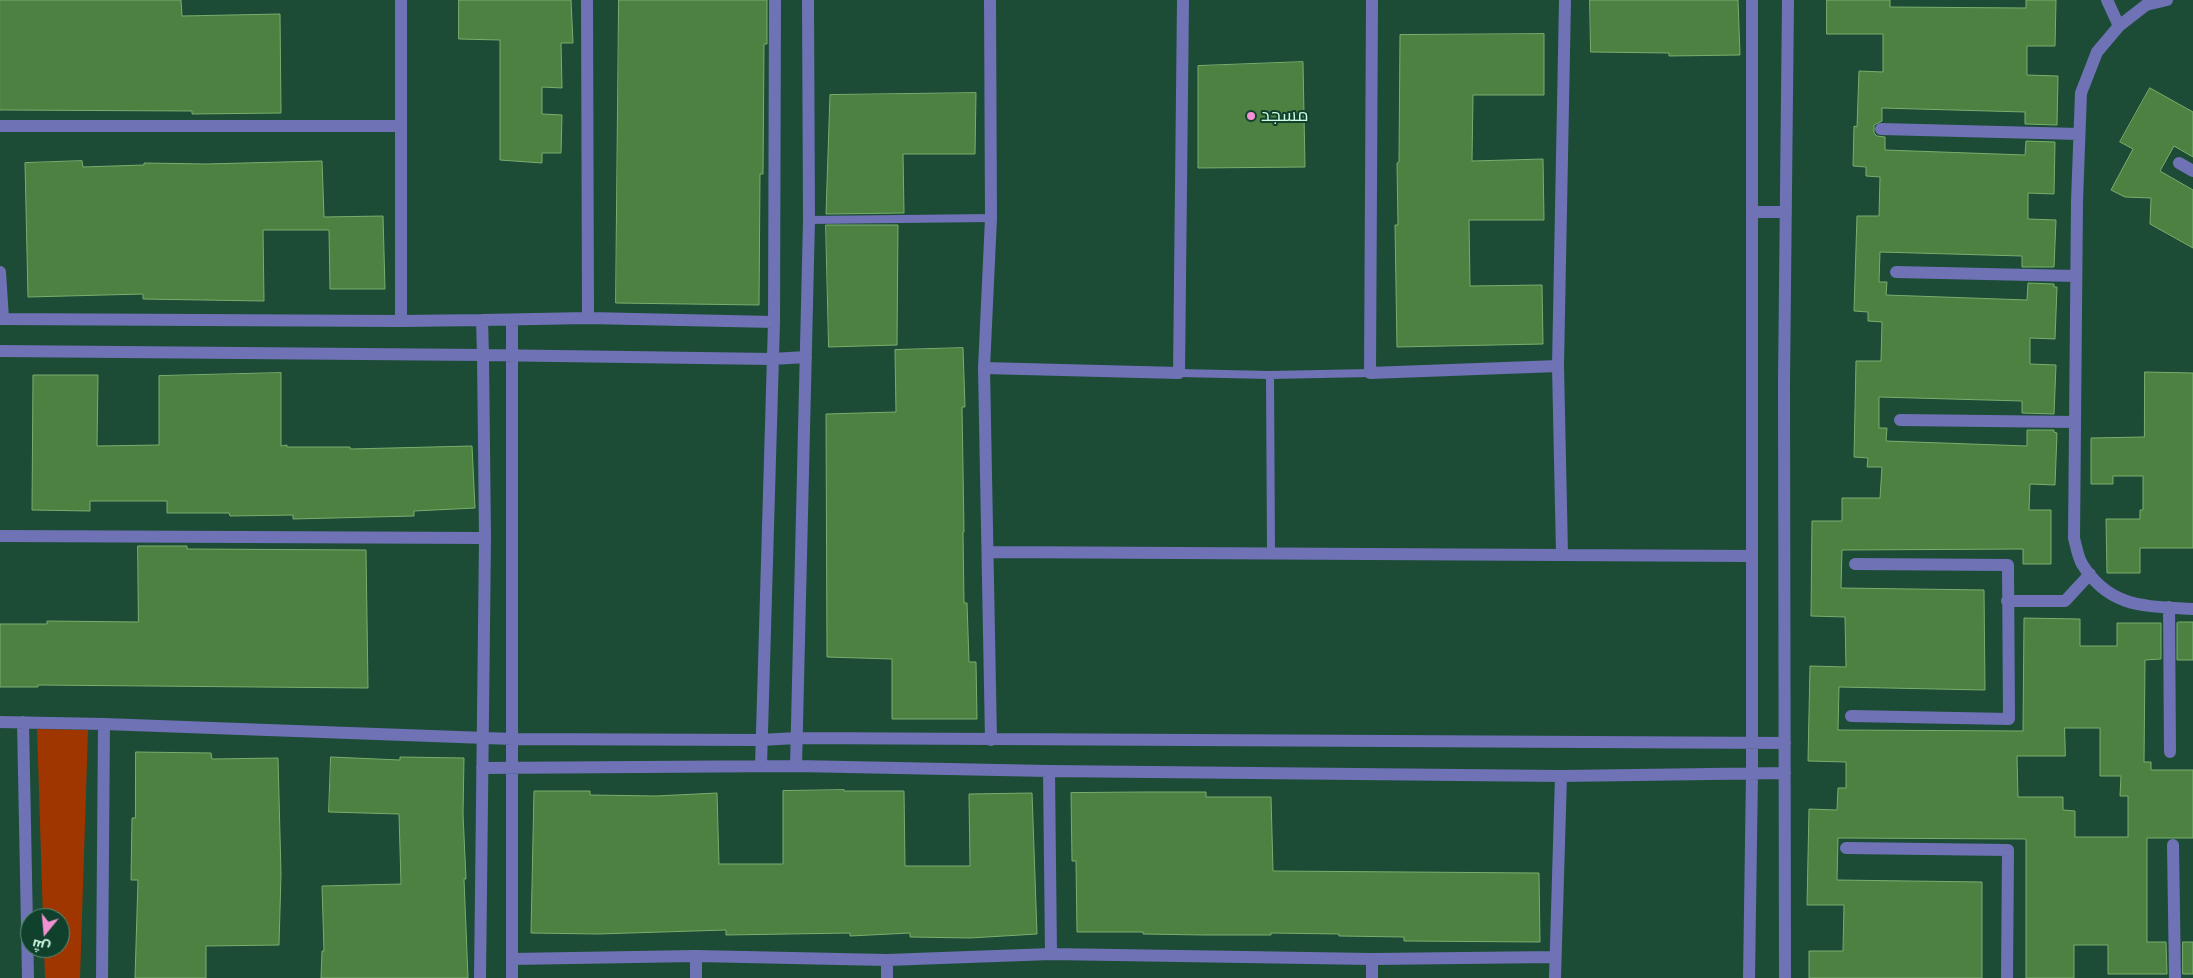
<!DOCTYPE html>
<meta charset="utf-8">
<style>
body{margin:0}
#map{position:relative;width:2193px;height:978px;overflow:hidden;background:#1c4c36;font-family:"Open Sans",Cairo,sans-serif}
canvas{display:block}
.north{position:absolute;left:20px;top:908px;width:50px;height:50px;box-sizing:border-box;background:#0f412c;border:1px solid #5d8c76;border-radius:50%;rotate:197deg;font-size:14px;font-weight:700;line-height:20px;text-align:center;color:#d1fce4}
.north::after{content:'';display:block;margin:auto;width:18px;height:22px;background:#f491d3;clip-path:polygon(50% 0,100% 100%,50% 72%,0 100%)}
</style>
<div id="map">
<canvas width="2193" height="978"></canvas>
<div class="north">ش</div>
</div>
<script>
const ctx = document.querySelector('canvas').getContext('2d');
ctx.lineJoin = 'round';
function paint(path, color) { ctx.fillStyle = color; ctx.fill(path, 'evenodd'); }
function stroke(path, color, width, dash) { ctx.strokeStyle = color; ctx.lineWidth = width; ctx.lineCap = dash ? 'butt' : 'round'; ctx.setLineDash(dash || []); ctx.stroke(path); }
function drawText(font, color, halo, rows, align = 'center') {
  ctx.font = font + ' "Open Sans",Cairo,sans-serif'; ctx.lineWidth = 4; ctx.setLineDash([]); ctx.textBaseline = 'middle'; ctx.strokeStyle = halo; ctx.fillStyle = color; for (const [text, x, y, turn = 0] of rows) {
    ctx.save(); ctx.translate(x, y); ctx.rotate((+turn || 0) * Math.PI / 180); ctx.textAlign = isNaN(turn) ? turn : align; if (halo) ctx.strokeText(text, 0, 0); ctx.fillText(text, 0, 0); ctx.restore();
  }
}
paint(new Path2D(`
 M37 729 88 730 80 978H45L44 948H60V918H43Z`), '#9f3600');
const building = new Path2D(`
 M0 0H181L182 16 280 14 281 113 192 114V111L0 110Z
 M459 0H571L573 43H561L562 88 542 87V114L562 115 561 153H542V163L500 160V40L459 39Z
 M619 0H767V44H764L763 174H760L759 305 616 303Z
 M1590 0H1738L1740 55 1669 56V53L1591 52Z
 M1827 0H1890V7L2026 8V0H2056L2055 46H2027V75L2058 76 2057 125 2025 124V112L1882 108V121L1874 125V133L1877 136 1885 137V150L2025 155 2026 141 2055 142 2054 194 2028 193V219L2056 220 2054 267H2022V256L1880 252 1879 282H1887L1886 295 2027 300 2028 283 2054 284V287H2057L2055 339 2030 338V364L2056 365 2054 414 2022 413V401L1879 397V428H1887L1886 441 2027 446V430H2054V432L2057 433 2055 485 2030 484 2029 510H2051V564H2023V549L1842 550 1841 588 1984 590 1985 690 1839 687 1838 730 2023 731 2024 618 2080 619V646H2117V623H2161V659L2145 660 2144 762H2151V770H2193V838H2147V942H2166L2167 974H2108V945H2074V978H2026V839L1838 838 1837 880 1982 882V978H1809V951H1843L1844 905H1807L1809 809 1837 810 1838 788H1846V762L1808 761 1810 666 1846 667 1845 617 1811 616 1812 521H1842V498H1880L1882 467H1867L1868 458 1854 457 1856 361H1881L1882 322 1868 321V312L1854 311 1857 216H1879L1880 177 1866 176V167L1853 166 1854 126 1857 127 1859 71 1883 72V34H1827ZM2065 728H2100V776H2121L2120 796H2128V837H2075V811L2063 810V797H2018L2017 756H2065Z
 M1544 34V95H1473L1472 161 1543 159 1544 220H1469L1470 286 1542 285 1543 344 1397 347 1395 225H1398L1397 163 1399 162 1400 35Z
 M1303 62 1305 167 1198 168V66Z
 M2150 88 2193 112V157L2174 146 2160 171 2193 190V248L2150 224 2151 198 2125 197 2111 190 2133 149 2120 142Z
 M976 93 975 154H903L904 213 826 214 830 95Z
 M82 161 83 167 144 165V163L206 164 322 161 324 217 383 216 385 289H330L329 230H263L264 301 143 299V294L28 297 25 163Z
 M826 225H898L897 345 829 347Z
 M963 348 965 407H962L964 532H963L964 603H967L969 662H976L977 719H892V659L827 657 826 414 896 412 895 350Z
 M2145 372 2193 373V548H2140V573H2107L2106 519H2140V510H2143V476H2113V484H2091V438L2144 437Z
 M281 373V446L287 445V447H350V449L472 446 475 508 414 511V516L293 519V515L230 516 229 513H167V501H90V511L32 510 33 375H98L97 446 159 445V376Z
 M138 546H187V549L366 550 368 688 38 685V687H0V624H47V621L138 622Z
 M2179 622H2193V660H2177V623Z
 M136 752 211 753 212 759 278 758 281 874 279 945 206 946V978H135L138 880H131L132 818H135Z
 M331 757 400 760V757L464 758 463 814 466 879H464L468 978H321L322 951H324L322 886 401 884 399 814 329 812Z
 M844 790V791H904L905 866H970L969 794 1032 793 1037 934 970 938 910 937V933L850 936V933L726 935V930L598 934 531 933 534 791H590V795L656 796 717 793 719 864H783V791Z
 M1143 792H1206V797H1271L1273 871 1539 873 1540 942 1404 941V937L1339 936V934L1271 933V935H1204L1143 934V932H1077L1076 861H1072L1071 793Z
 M2183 942H2193V974H2183Z`);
paint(building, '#4c8142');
stroke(building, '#78ae6d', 1);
stroke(new Path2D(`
 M809 220 991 218
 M1179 373 1270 375 1370 373
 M1270 375 1271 553`), '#6f72b5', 8);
stroke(new Path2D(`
 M587 0 588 318
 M990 0 991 218 984 368 991 740
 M1372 0 1370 373 1558 366
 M2107 0 2119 26
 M2167 0 2146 5 2119 26 2097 52 2081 93 2077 201 2074 538C2076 546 2078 557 2082 564 2110 609 2146 606 2193 609
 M0 126H400
 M1881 129 2079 134
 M2179 163 2193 171
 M1752 212H1786
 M0 272 3 319
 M1896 272 2076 276
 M0 319 401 321
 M482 320 588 318 774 322
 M0 351 483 355 482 320 401 321V0
 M984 368 1179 373 1183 0
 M1900 420 2075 422
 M0 536 485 538
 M989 552 1751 556
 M1562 554 1558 366 1565 0
 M2007 601H2065L2090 574
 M2169 607 2170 752
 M1851 716 2009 719 2008 565 1855 564
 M0 722 104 724 513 739 760 740 797 738 1785 743
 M23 722 28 978
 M761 766 774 322 775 0
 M796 766 809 220 808 0
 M482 768 796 766 1049 771 1561 776 1785 773
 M1049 771 1051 954
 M2173 845 2175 978
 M1846 848 2008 850 2007 978
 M512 959 696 956 887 960 1051 954 1372 959 1555 957
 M887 960V978
 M102 978 104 724
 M480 978 485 538 483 355 772 359 806 357
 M512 978V320
 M696 978V956
 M1372 978V959
 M1555 978 1561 776
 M1749 978 1752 773V0
 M1785 978 1784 382 1788 0`), '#6f72b5', 12);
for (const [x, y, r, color] of [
 [1251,116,5,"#f491d3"]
]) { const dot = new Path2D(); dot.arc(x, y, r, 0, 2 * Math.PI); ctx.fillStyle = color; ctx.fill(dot); stroke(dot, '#0f412c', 2); }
drawText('18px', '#d1fce4', '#0f412c', [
 ["مسجد",1261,116]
], 'left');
</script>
